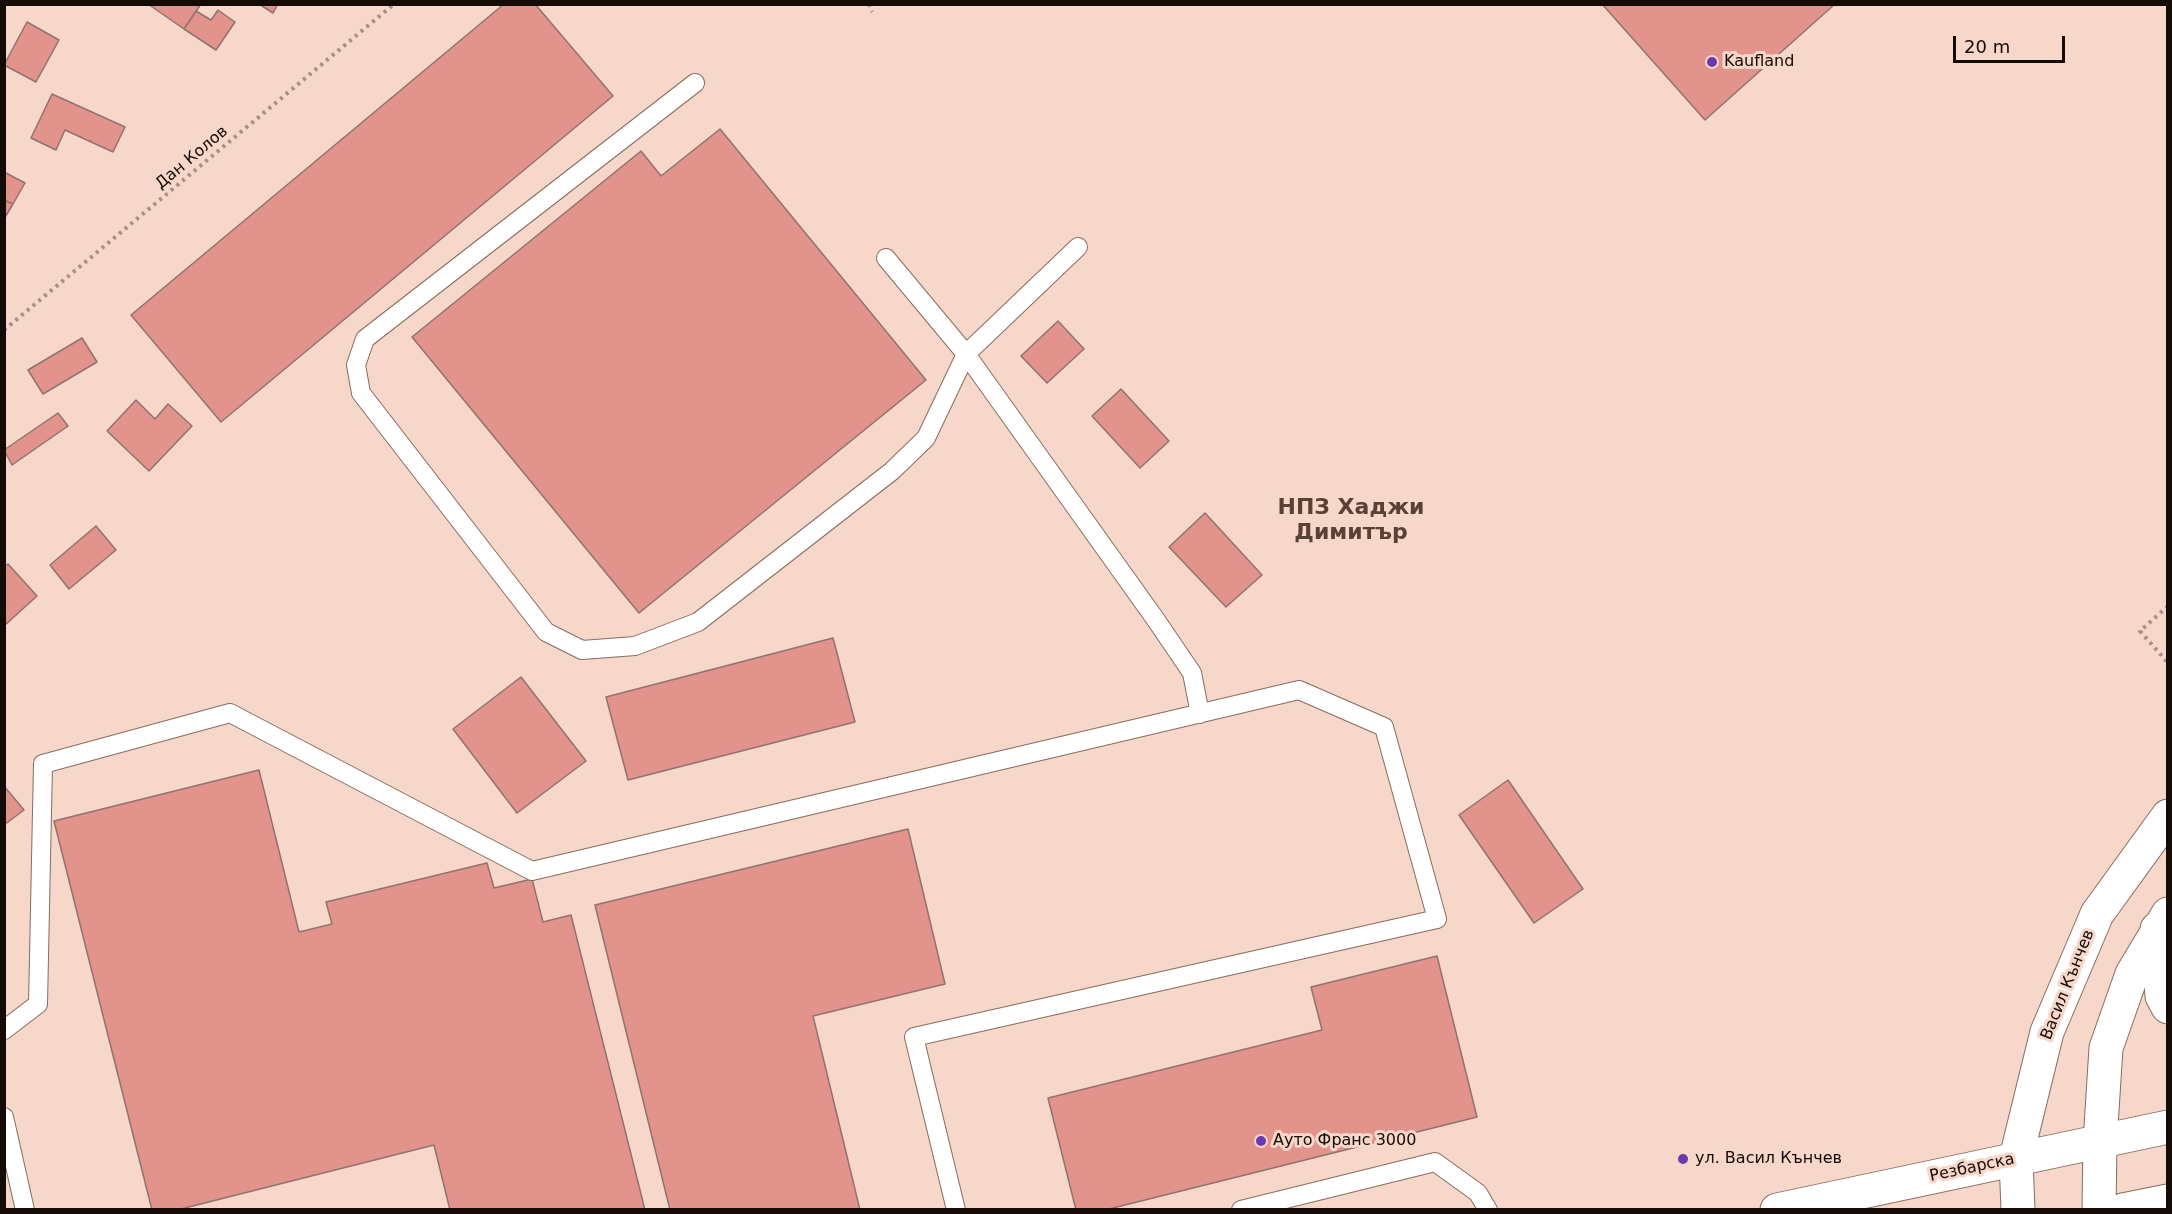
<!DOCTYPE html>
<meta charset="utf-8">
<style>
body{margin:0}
#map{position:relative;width:2172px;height:1214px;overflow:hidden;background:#f6d7c9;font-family:"DejaVu Sans",sans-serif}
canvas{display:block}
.frame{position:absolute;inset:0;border:6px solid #140a06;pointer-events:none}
.scale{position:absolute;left:1953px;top:36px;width:112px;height:27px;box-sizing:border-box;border:3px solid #140a06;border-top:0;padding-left:8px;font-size:18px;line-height:21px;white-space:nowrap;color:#140a06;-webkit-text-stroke:4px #f6d7c9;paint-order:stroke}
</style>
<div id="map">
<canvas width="2172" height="1214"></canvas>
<div class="frame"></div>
<div class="scale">20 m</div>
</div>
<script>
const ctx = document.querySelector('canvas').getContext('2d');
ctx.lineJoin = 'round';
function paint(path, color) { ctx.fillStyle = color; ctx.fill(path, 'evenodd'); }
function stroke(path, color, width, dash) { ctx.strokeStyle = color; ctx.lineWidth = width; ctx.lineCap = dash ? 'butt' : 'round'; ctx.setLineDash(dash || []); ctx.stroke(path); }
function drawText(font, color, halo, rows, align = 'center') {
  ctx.font = font + ' "DejaVu Sans",sans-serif'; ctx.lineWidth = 6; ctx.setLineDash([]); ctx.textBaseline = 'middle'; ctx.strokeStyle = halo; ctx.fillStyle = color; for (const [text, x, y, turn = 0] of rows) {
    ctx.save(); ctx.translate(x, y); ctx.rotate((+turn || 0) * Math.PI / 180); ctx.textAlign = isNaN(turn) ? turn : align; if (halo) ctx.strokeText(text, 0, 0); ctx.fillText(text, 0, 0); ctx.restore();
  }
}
const building = new Path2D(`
 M148 4H201L184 29Z
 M259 4H278L273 13Z
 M504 4H535L613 96 221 422 131 315Z
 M1602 4H1835L1705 120Z
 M218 10 235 22 216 50 184 29 196 11 211 20Z
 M27 22 59 40 36 82 4 65Z
 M52 94 125 127 113 152 65 130 56 150 31 138Z
 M720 129 926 380 639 613 412 337 641 151 661 176Z
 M4 172 25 183 13 204 4 200Z
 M4 200 13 204 4 219Z
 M1058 321 1084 349 1047 383 1021 356Z
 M82 338 97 362 43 394 28 370Z
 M1121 389 1169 441 1140 468 1092 416Z
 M136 400 155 419 168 404 192 426 149 471 107 431Z
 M58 413 68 426 12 465 4 450Z
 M1205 513 1262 575 1226 607 1169 547Z
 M96 526 116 550 69 589 50 565Z
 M8 564 37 596 4 626V567Z
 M833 638 855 722 628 780 606 697Z
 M521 677 586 761 517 813 453 729Z
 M259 770 299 932 332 924 326 902 487 863 494 888 532 879 543 922 571 915 645 1210H450L434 1145 177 1210H152L54 821Z
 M1508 780 1583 889 1534 923 1459 815Z
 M4 786 24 810 4 825Z
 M908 829 945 984 813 1016 860 1210H670L595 905Z
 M1437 956 1477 1117 1105 1210H1076L1048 1098 1322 1030 1311 987Z`);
paint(building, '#e2938c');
stroke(building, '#91726f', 1.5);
const lane = new Path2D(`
 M695 83 365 339 356 365 361 393 546 632 582 650 635 646 698 622 892 471 926 438 966 354 1078 247
 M886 258 966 354 1156 620 1192 673 1200 714
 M4 1030 38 1004 43 764 230 713 532 871 1299 690 1384 727 1437 919 914 1037 956 1210
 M4 1117 25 1210
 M1241 1210 1435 1162 1478 1193 1488 1210`);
const secondary = new Path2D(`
 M2157 929 2162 996 2168 1007
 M1777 1210 2168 1127
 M2018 1210 2016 1158 2047 1032 2097 914 2168 816
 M2099 1210 2100 1142 2106 1048 2132 974 2168 914
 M2123 1210 2168 1201`);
stroke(lane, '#876c60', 20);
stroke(secondary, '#876c60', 35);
stroke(new Path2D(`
 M869 4 872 12
 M4 330 394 4
 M2168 606 2140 631 2168 663`), '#a78f84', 4, [3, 4.5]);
stroke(lane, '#fff', 18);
stroke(secondary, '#fff', 33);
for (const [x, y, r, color] of [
 [1712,62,6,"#6a39b1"],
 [1261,1141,6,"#6a39b1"],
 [1683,1159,6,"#6a39b1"]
]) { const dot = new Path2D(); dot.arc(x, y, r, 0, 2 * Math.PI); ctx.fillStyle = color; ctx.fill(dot); stroke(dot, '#f6d7c9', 2); }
drawText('16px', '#140a06', '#f6d7c9', [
 ["Kaufland",1724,62],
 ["Ауто Франс 3000",1273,1141],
 ["ул. Васил Кънчев",1695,1159]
], 'left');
drawText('16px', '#140a06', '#f6d7c9', [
 ["Дан Колов",192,158,-40],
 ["Васил Кънчев",2068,985,-68],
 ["Резбарска",1972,1168,-12]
]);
drawText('bold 22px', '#5a4135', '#f6d7c9', [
 ["НПЗ Хаджи",1351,508],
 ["Димитър",1351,533]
]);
</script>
